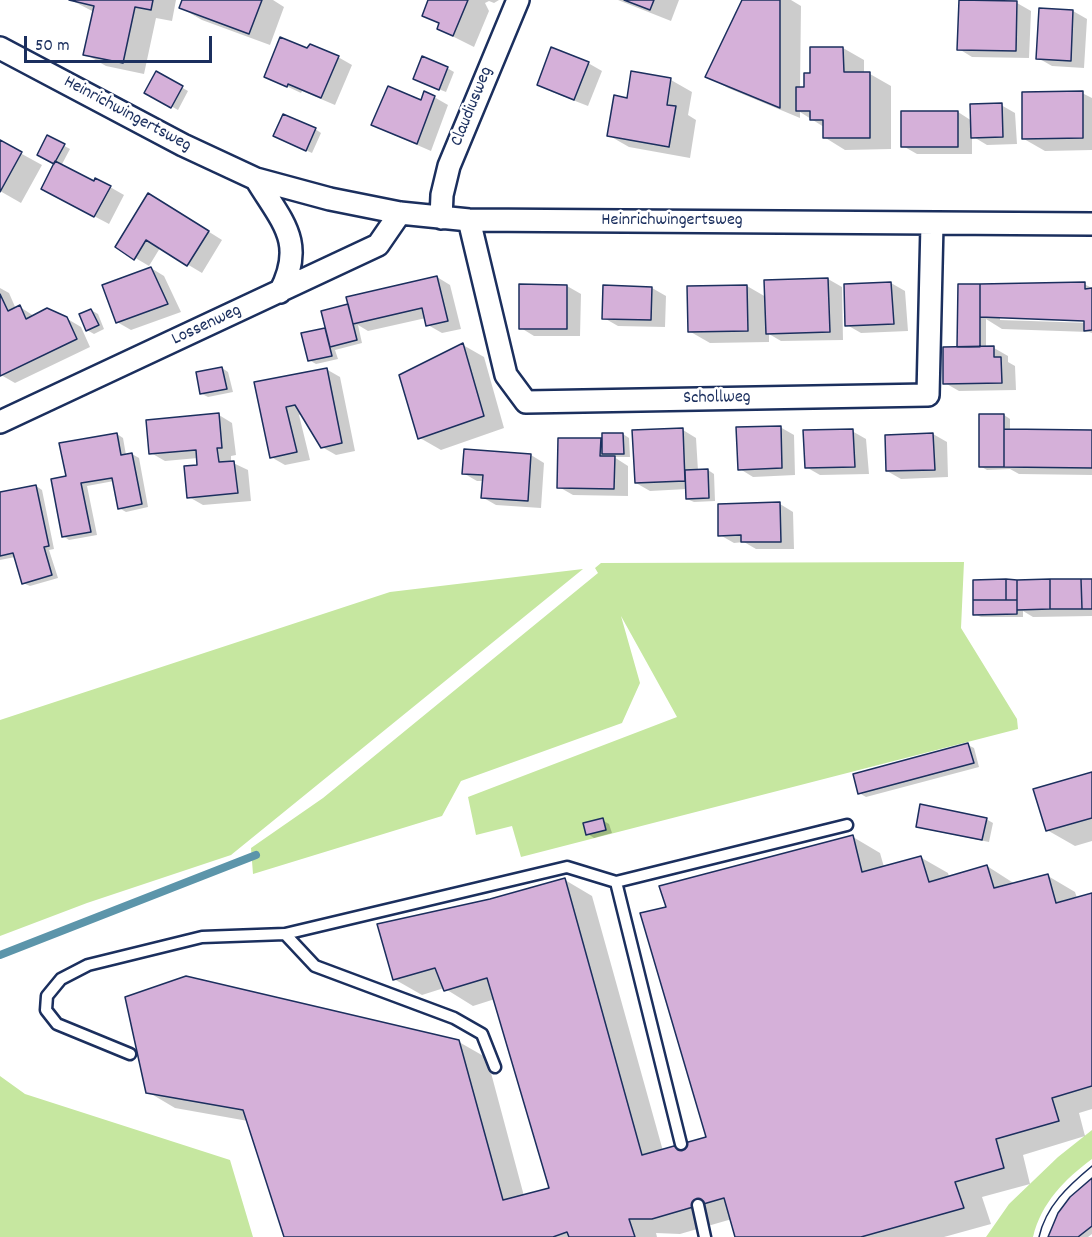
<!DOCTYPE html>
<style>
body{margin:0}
#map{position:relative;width:1092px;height:1237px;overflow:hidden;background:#fff;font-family:Dekko,sans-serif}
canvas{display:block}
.scale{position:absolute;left:24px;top:36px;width:188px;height:27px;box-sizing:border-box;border:3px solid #1b2f5e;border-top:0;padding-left:8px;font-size:18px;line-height:21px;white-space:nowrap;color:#1b2f5e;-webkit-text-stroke:4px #fff;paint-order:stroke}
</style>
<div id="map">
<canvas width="1092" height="1237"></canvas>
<div class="scale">50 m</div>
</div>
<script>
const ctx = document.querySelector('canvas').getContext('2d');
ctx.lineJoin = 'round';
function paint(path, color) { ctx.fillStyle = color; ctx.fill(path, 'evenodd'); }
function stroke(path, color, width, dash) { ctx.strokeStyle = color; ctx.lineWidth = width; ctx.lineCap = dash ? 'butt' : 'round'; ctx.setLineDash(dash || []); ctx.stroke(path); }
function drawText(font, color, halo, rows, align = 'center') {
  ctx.font = font + ' Dekko,sans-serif'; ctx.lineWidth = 5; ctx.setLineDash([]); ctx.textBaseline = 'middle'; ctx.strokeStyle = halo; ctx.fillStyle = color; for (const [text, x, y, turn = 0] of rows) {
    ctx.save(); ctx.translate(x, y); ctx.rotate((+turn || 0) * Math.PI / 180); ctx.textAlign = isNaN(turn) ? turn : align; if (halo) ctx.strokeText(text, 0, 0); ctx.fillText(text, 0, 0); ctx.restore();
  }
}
paint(new Path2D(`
 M964 562 961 628 1017 719 1018 729 521 857 512 826 476 835 468 797 677 717 621 616 640 683 622 723 461 781 442 816 253 874 251 848 323 798 598 573 595 568 601 563Z
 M583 569 231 855 87 903 0 936V720L390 592Z
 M0 1076 25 1094 230 1160 253 1237H0Z
 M1092 1130V1159C1065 1179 1041 1203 1033 1237H986L1009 1204 1058 1157Z`), '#c6e7a0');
paint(new Path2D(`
 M71 0H176L172 21 156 18 144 74 106 66 85 54 94 12Z
 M184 0H273L284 7 270 45 202 20 181 8Z
 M430 0H499L494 3 489 1 485 3 489 11 474 47 438 29 440 25 424 15Z
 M618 0H679L671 21Z
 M744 0H791L801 6 800 88 806 89 811 75V48H843L864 60V74H870L891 86V149L845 150 824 137V127L800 112V118L728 88 707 76Z
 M1017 3 1031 11 1029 58 972 57 959 49Z
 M1073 11 1087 19 1084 68 1052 66 1038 58Z
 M308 50 338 57 352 65 335 105 302 91 301 93 265 76Z
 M588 63 602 71 588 106 552 92 538 84Z
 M447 68 454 72 446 92 421 82Z
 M156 73 188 91 178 110 146 92Z
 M632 73 671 80 692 92 688 115 696 120 690 158 629 147 608 135 628 99Z
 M1082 93 1092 98V150L1045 151 1024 139Z
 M434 97 448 105 431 151 387 132 373 124Z
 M1001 105 1015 113 1017 144 987 145 972 136V154H917L903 146 958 112 972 121Z
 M315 129 321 133 312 153 281 139Z
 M48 137 70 149 61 166 94 183 110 187 124 195 109 224 56 196V163Z
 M0 142 42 165 21 203 0 191Z
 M163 203 222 240 202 273 160 248 149 266 117 247Z
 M151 268 164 276 181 312 131 330 117 322Z
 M437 277 450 285 461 329 442 333 428 325 426 318 368 331 358 325 362 343 335 350 338 359 316 364 309 360 303 334 327 329 350 305Z
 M828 279 842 287 843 340 781 341 769 334V342L710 343 689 331 747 286 766 297Z
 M891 283 905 291 908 331 861 333 847 325Z
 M1084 284 1092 288V333L1089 332 1002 329 986 319V348H994L1008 356V362L1015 366 1016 390 959 391 945 383 962 349 959 285ZM1000 317 1091 320V323L1000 320Z
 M567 286 581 294 580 336H534L521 328Z
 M0 288 9 293 16 309 20 307 34 316 66 318 81 327 90 347 15 383 1 375Z
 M652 288 666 296 665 327 618 326 604 318Z
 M91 310 98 314 104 329 94 334 87 330Z
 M463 345 484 357 504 428 441 450 420 438Z
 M222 368 228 372 233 392 208 397 202 394Z
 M326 369 340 377 355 451 336 455 322 447 302 414 299 415 310 460 285 465 271 457 256 383Z
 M219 415 232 423 236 455 231 456V462L248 470 251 501 203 505 189 497 199 466 198 458 165 461 151 453Z
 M1004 415 1010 419V431H1092V475L1019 474 1010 469 987 470 980 466 981 416Z
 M780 427 794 435 795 475 753 477 740 469Z
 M683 430 696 438 698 471 708 470 714 474 715 501 694 502 687 499V489L650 491 636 483Z
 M852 431 866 439 869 474 820 475 806 467Z
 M117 434 123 438 126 455 132 454 139 458 148 507 126 512 119 508 114 481 87 486 97 535 69 540 63 536 67 478Z
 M623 434 629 438 630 457H614L628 466V496L573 495 559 487 600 440 604 442Z
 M933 434 947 442 948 477 901 479 887 471Z
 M531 455 544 463 541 508 496 505 482 497 484 481H477L463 473Z
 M36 486 42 490 54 549 49 550 58 578 30 586 23 583 15 557 0 560V494Z
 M780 504 793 512 794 549H756L744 542 734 543 720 535Z
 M1092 581V616L1033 617 1023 611V617H981L974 614Z
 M968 745 974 748 979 767 866 797 859 793Z
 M1092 773V841L1075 846 1047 830Z
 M986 819 993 823 989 842 924 829 917 826Z
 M602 820 609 824 612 833 594 838 588 834Z
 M853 837 880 853 884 867 920 857 948 873 949 877 987 866 1015 884 1048 876 1075 892 1077 898 1092 894V1109L1079 1113 1085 1136 1023 1155 1030 1184 982 1197 991 1224 944 1237H736L732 1219 680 1234 656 1233 657 1237H286L248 1121 175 1108 148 1092 459 1042 487 1058 524 1196 551 1189 495 999 473 1006 444 988 422 995 394 979 491 901 565 880 592 896 663 1151 708 1138 668 908Z
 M1092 1181V1234L1088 1237H1050Z`), '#0003');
stroke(new Path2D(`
 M0 955 256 855`), '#5c95aa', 8);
const building = new Path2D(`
 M69 0H153L151 10 135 7 123 63 83 55 94 6Z
 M182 0H262L249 34 179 8Z
 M428 0H468L453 36 437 29 439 23 422 16Z
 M624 0H654L650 10Z
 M742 0H780V108L705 77Z
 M959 0 1017 1 1016 51 957 50Z
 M1039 8 1073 10 1071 61 1036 59Z
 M280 37 307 48 310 44 339 56 321 98 288 84 287 87 264 77Z
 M551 47 589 62 574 100 537 85Z
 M810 47H843L844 72H870V138H823V120H810V111H796V87H804V73H810Z
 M422 56 448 67 439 90 413 79Z
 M156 71 183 86 171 108 144 93Z
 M631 71 671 78 667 105 676 106 669 147 607 136 614 95 627 98Z
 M388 86 421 100 424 91 435 96 417 144 371 125Z
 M1083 91V138L1022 139V92Z
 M1002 103 1003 137 971 138 970 104Z
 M901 111H958V147H901Z
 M283 114 316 128 306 151 273 136Z
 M47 135 65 144 54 164 37 155Z
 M0 140 22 152 0 192Z
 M55 161 94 181 95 178 111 186 94 217 41 189Z
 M148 193 209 231 187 266 146 240 134 260 115 247Z
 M151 267 168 304 116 323 102 285Z
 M437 276 448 321 426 326 422 308 353 324 346 297Z
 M828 278 830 332 766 334 764 280Z
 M891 282 894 324 845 326 844 284Z
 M1085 282V289L1092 288V330L1084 331V321L980 317V284Z
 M519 284 567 285V329H519Z
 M958 284H980V347H957Z
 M603 285 652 287 651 320 602 319Z
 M747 285 748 331 688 332 687 286Z
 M0 294 8 311 20 305 26 319 47 308 67 317 77 339 0 376Z
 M348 304 357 340 330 347 321 311Z
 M91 309 99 325 86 331 79 314Z
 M325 328 332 356 308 361 301 333Z
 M463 343 484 416 418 439 399 375Z
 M994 346V357H1001L1002 383 943 384V347Z
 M222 367 227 389 200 394 196 372Z
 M327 368 342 443 321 448 295 405 286 407 297 452 270 458 254 382Z
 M219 413 222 448H217L219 462 234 461 238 493 187 498 184 466 197 465 196 450 149 454 146 420Z
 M979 414H1004V467H979Z
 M781 426 782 468 738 470 736 427Z
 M683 428 685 481 635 483 632 430Z
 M853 429 855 467 805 468 803 430Z
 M1004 429 1092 430V468L1004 467Z
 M117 433 121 455 132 453 142 504 118 509 112 478 81 483 91 532 62 537 51 479 66 476 59 443Z
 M602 433H623L624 454H602Z
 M933 433 935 470 886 471 885 435Z
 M558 438H601L600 456H615L614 489 557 488Z
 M464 449 531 454 528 501 481 498 483 475 462 474Z
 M708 469 709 498 686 499 685 470Z
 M36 485 49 546 44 547 52 575 22 584 13 553 0 556V492Z
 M780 502 781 542H741V535L718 536V504Z
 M1006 579V600H973V580Z
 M1006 579 1017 580V600H1006Z
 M1050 579H1081L1082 609H1050Z
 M1050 579V609L1017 610V580Z
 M1081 579H1092V609H1082Z
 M973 600H1017V614L973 615Z
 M968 743 974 763 858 794 853 774Z
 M1092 772V818L1046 831 1033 789Z
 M920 804 987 818 982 840 916 827Z
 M603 818 606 830 586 835 583 823Z
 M853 835 862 872 921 856 929 882 987 865 994 888 1048 874 1056 903 1092 893V1086L1052 1098 1059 1121 996 1139 1004 1168 955 1182 964 1208 861 1237H735L724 1198 652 1219H629L635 1237H569L567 1232 553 1237H284L243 1110 146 1093 125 997 186 976 459 1040 503 1200 549 1188 487 978 444 991 435 968 393 980 377 924 490 899 565 878 642 1155 706 1137 640 913 666 907 659 886Z
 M1092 1178V1226L1078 1237H1048L1058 1213 1070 1197Z`);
paint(building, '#d5b0d9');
stroke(building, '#1b2f5e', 1.5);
const lane = new Path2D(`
 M285 934 315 966 454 1018 482 1034 495 1067
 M130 1054 57 1024 46 1010 47 996 61 979 88 965 202 937 285 934 567 867 616 882
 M681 1144 616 882 847 825
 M698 1205 705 1237`);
const street = new Path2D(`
 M0 48 183 145 256 179 330 199 400 213 469 220 1092 224
 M256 179C282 222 306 242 280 292
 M441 218 442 195 449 166 518 0
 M469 220 506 375 526 402 928 395 932 224
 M0 422 378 245 400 213`);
stroke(lane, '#1b2f5e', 15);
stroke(street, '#1b2f5e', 26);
stroke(lane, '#fff', 10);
stroke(street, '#fff', 21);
stroke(new Path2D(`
 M1039 1237C1046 1206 1068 1186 1092 1166`), '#1b2f5e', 1.5);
drawText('18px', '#1b2f5e', '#fff', [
 ["Claudiusweg",473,107,-68],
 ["Heinrichwingertsweg",127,115,28],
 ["Heinrichwingertsweg",672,222],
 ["Lossenweg",207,326,-25],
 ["Schollweg",717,399,-1]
]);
</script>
